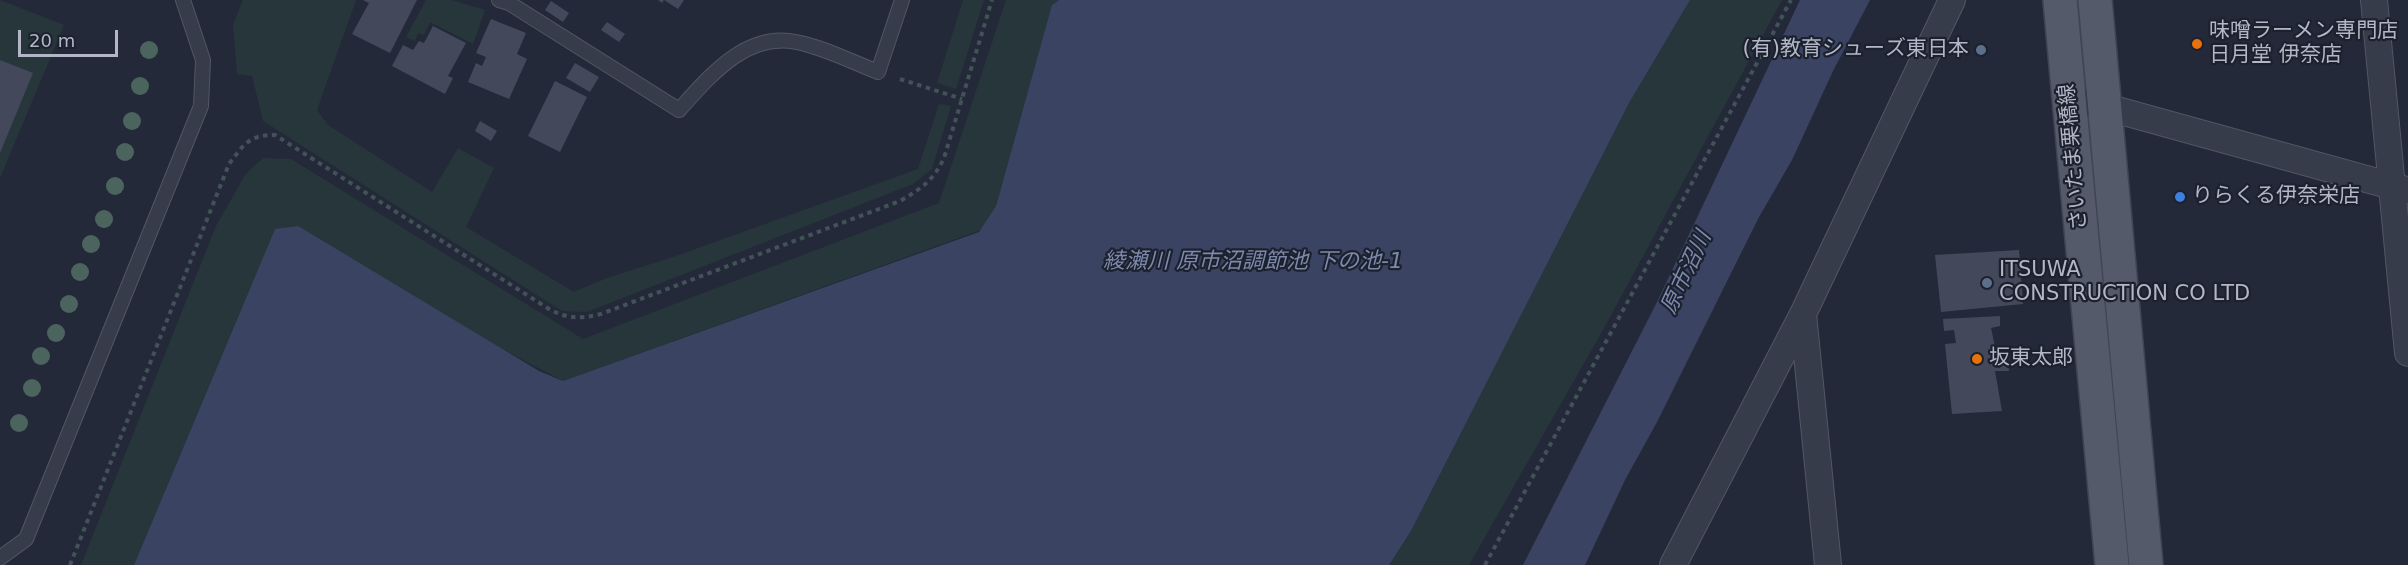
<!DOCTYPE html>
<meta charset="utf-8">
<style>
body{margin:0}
#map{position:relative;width:2408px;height:565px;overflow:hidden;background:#242939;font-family:"DejaVu Sans",sans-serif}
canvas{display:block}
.scale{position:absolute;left:18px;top:30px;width:100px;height:27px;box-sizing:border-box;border:3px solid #b2b6c6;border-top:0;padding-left:8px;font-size:18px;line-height:21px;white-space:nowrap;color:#b2b6c6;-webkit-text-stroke:4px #1c212e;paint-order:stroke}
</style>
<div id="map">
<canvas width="2408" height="565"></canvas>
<div class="scale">20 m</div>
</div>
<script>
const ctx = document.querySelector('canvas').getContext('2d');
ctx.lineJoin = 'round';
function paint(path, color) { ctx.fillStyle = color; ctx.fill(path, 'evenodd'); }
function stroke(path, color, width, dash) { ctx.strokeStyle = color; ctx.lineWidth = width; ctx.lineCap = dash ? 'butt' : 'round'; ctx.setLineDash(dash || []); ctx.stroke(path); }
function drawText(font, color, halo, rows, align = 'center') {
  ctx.font = font + ' "DejaVu Sans","Noto Sans JP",sans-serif'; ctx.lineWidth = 4.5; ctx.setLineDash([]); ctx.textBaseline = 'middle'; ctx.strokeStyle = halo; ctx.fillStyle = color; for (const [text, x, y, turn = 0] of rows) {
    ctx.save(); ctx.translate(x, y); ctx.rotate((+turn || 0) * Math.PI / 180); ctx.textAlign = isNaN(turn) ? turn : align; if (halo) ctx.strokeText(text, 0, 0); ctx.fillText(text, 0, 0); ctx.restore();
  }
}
paint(new Path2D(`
 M0 0 64 25 0 178Z
 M243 0H356L317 110 328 125 432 192 458 148 494 168 466 227 574 292 607 278 676 256 918 169 939 104 951 106 932 169 913 184 587 312 562 311 263 121 252 76 237 74 233 25Z
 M426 0H452L485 10 473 44 430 22 424 35 418 33 415 41 406 37Z
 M963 0H984L956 89 937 83Z
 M1006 0H1059L1052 6 996 206 981 230 563 381 275 229 134 565H81L216 226 245 175 263 158 291 159 583 339 939 203Z
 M1690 0H1782L1604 328 1469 565H1389L1411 531 1629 103Z`), '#26363b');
paint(new Path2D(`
 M1059 0H1690L1629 103 1411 531 1389 565H134L275 229 298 226 539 371 563 381 979 232 996 206 1052 5Z
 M1800 0H1870L1833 71 1792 160 1759 217 1657 422 1625 480 1585 565H1523L1658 300Z`), '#3a4462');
paint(new Path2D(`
 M363 0H417L390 53 352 34 369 3Z
 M658 0H684L678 9 664 0 662 3Z
 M551 1 569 13 563 22 545 10Z
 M491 19 526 33 517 54 527 59 509 99 468 82 476 63 482 66 486 57 476 53Z
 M607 22 625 34 619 42 601 30Z
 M433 26 466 43 448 76 453 78 445 94 392 66 403 45 413 50 419 41 424 43Z
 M0 60 33 73 0 153Z
 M575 63 599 77 590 92 566 78Z
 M555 81 587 97 560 152 528 136Z
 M480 121 497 131 491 141 475 131Z
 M2019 250 2023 304 1941 312 1935 255Z
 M2000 316V326L1991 328 1996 351 2006 348 2009 371H1995L2002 411 1952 414 1945 344 1956 343 1954 330 1944 331 1943 319Z`), '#43485b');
const lane = new Path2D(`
 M499 0 509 3 679 110C709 77 745 32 796 42 823 47 852 62 878 72L902 0
 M0 558 26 539 201 106 203 60 183 0`);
const street = new Path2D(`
 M2374 0 2408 353
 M2088 102 2406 190
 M1803 314 1828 565
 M1673 565 1803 314 1952 0`);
const primary = new Path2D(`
 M2060 0 2112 565
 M2095 0 2146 565`);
stroke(lane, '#525665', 16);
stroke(street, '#525665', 28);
stroke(primary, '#404553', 36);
stroke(new Path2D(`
 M900 79 962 99
 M70 565 229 164C244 144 249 135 275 135L549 309C568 319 580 319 601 314L900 201C921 189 934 180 944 158L992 0
 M1485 565 1791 0`), '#435158', 4, [4.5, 4.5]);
stroke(lane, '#373c4a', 14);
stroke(street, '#373c4a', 26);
stroke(primary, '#555a6a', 33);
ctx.fillStyle = '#4b645e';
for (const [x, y] of [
 [149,50],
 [140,86],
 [132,121],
 [125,152],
 [115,186],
 [104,219],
 [91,244],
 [80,272],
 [69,304],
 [56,333],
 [41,356],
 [32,388],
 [19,423]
]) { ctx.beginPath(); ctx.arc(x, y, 9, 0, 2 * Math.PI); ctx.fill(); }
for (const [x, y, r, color] of [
 [2197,44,6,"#e8710a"],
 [1981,50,6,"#5c6f8a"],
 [2180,197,6,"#3f7fe0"],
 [1987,283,6,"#5c6f8a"],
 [1977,359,6,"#e8710a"]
]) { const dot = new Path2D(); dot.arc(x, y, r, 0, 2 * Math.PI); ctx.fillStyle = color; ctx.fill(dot); stroke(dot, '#1c212e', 2); }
drawText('21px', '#b2b6c6', '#1c212e', [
 ["味噌ラーメン専門店",2209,32],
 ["日月堂 伊奈店",2209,56],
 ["(有)教育シューズ東日本",1969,50,"right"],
 ["りらくる伊奈栄店",2192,197],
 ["ITSUWA",1999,271],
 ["CONSTRUCTION CO LTD",1999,295],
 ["坂東太郎",1989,359]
], 'left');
drawText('21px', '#b2b6c6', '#1c212e', [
 ["さいたま栗橋線",2074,157,-95]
]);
drawText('italic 22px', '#7c88ac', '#1c212e', [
 ["綾瀬川 原市沼調節池 下の池-1",1253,262],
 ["原市沼川",1687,273,-65]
]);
</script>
